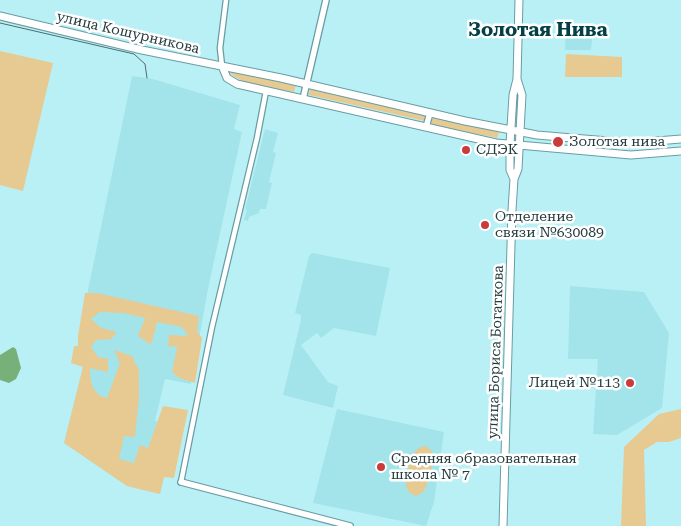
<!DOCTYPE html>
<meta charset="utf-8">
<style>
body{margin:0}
canvas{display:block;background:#b9f0f6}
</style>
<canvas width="681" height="526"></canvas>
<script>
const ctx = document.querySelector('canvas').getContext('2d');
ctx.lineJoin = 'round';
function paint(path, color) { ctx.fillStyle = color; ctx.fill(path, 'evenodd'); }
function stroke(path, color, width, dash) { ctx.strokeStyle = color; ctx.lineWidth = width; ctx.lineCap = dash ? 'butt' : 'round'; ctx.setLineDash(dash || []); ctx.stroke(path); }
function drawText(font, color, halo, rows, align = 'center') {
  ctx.font = font + ' "Roboto Serif",serif'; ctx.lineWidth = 5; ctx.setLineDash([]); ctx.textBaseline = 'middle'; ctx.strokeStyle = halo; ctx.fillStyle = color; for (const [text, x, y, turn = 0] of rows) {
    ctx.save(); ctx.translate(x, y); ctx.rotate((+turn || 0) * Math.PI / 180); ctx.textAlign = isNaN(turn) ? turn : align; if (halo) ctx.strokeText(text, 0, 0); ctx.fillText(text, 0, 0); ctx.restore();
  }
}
paint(new Path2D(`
 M566 29 593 30 591 50H565Z
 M132 76 153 79 240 105 234 129 242 132 208 289 191 384 165 379 155 421 176 426 160 494 127 486 64 443 83 367 86 300Z
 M265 129 278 133 273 152 276 153 269 182 272 183 266 209H260L259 213 249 217 248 221 244 220 247 210 245 209Z
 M312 253 390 268 376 336 334 328 321 338 317 333 301 345 328 382 338 386 333 408 283 395 301 320V315L295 313 309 256Z
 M570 286 644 292 669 333 662 408 617 435 593 434 598 359H568Z
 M337 409 444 432 434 502 426 526 313 503Z`), '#a3e4ea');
paint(new Path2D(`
 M0 51 53 63 23 191 0 185Z
 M566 54 622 57V77H565Z
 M231 70 296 85 294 92C275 88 242 86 229 72Z
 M310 89 427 114 425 121 309 95Z
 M433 117 497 131 499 133 497 138 493 137 431 125Z
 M85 293H97L199 316 197 332 202 338 195 383 179 378 172 372 177 347 168 346 169 335 188 336 182 327 157 322 151 345 138 336 145 318 123 313 100 312 91 319 101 328 117 332 111 339 96 340 91 347 98 357 108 359V372L90 368C90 381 92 395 107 398L120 363 114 350 132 356 139 370V397L135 437 124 436 119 459 134 463 140 445 148 448 163 406 188 410 174 478 164 477 160 494 127 486 64 443 83 367 71 363 74 346H78V336Z
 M681 409V438L669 442H657L644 450 646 526H621L624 447 659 414Z
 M426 446C428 448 430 449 432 452 435 458 428 487 423 492 420 494 419 495 416 496L410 493 406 487C407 473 409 447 426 446Z`), '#e6ca91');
paint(new Path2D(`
 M13 347 16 349 21 368 16 379 9 383 0 380V355Z`), '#77b079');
const minor = new Path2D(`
 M222 66 220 48 226 0
 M181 482 212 327 257 138 266 91`);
const tertiary = new Path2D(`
 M303 99 326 0
 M426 127 430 113
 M181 482 350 526`);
const secondary = new Path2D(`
 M0 16 142 50 281 78 465 121 537 135 632 143 681 139
 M222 66 227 78 237 84 496 143 631 155 681 151
 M514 179 510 170V144L513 95 517 79 519 0
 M503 526 512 210 514 179 518 169 521 113 522 95 517 79`);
stroke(minor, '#699da3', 7);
stroke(tertiary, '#699da3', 8);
stroke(secondary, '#699da3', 9);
stroke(minor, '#fff', 4.5);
stroke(tertiary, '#fff', 5.5);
stroke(secondary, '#fff', 7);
stroke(new Path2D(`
 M0 23 134 54 145 64 147 78`), '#4d6c6f', 1);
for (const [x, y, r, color] of [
 [558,142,6,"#ca3b3b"],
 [466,150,5,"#ca3b3b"],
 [485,225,5,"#ca3b3b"],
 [630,383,5,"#ca3b3b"],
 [381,467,5,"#ca3b3b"]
]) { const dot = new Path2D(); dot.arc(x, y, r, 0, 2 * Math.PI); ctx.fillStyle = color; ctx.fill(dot); stroke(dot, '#fff', 2); }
drawText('14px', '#253b3d', '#fff', [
 ["улица Кошурникова",128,33,13],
 ["улица Бориса Богаткова",496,352,-88]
]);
drawText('14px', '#253b3d', '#fff', [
 ["Золотая нива",569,142],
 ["СДЭК",476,150],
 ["Отделение",495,217],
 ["связи №630089",495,233],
 ["Лицей №113",620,383,"right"],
 ["Средняя образовательная",391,459],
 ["школа № 7",391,475]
], 'left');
drawText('bold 19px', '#033f45', '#fff', [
 ["Золотая Нива",538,30]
]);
</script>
